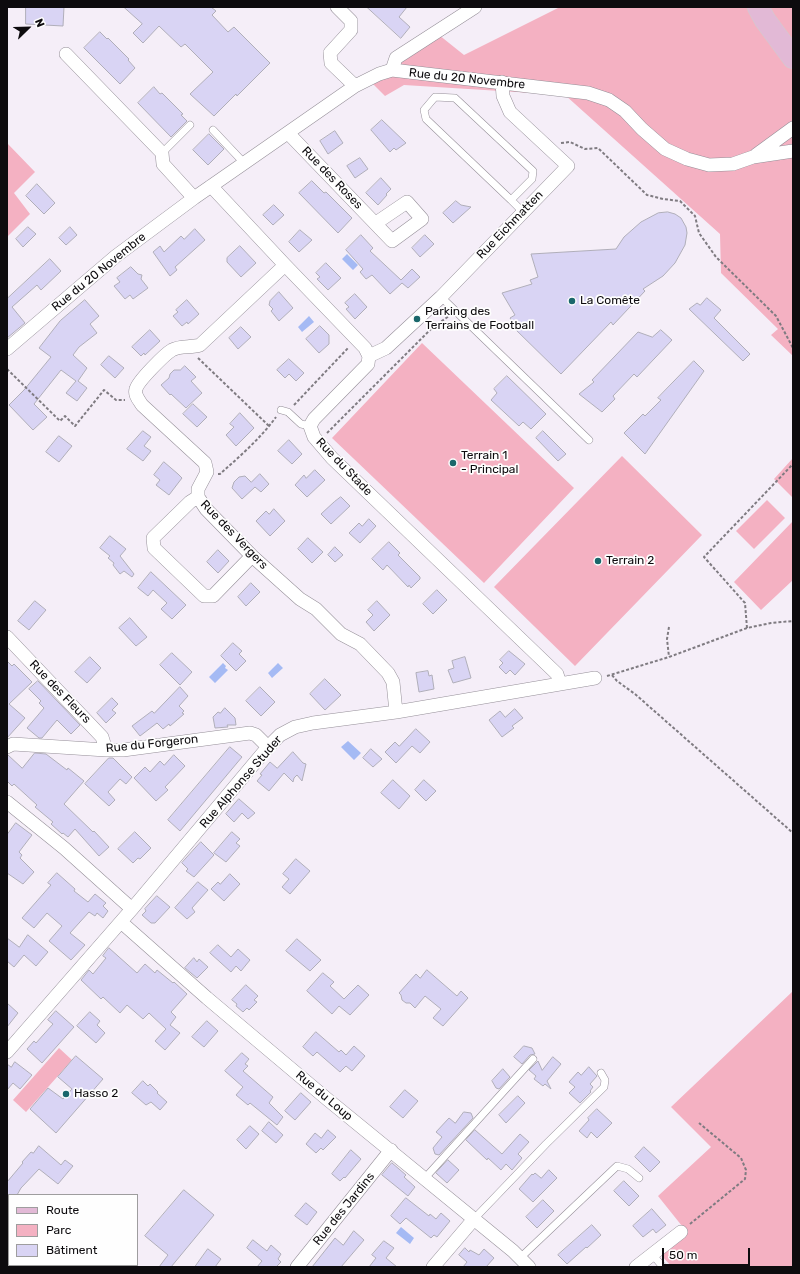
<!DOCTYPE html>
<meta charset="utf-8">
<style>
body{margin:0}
#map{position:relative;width:800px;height:1274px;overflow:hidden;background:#f5eef8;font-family:Rubik,sans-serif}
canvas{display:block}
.frame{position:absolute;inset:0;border:8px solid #0d0b0e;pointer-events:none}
.legend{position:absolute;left:8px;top:1194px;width:130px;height:72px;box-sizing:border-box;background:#fefefe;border:1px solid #9e9d9e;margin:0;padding:5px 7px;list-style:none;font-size:12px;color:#0d0b0e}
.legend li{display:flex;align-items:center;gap:8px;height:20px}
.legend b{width:20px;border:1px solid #9e9d9e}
.north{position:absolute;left:8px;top:8px;width:40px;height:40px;-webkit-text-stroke:3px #fefefe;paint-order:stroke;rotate:67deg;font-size:11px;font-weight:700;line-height:16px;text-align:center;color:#0d0b0e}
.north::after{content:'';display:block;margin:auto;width:14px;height:18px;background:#0d0b0e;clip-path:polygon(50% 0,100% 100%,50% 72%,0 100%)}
.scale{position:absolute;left:662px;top:1248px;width:88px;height:18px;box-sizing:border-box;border:2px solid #0d0b0e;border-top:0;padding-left:5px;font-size:12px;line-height:14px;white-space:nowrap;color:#0d0b0e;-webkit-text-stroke:3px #fefefe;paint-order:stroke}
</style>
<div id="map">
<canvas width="800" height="1274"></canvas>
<div class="frame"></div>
<ul class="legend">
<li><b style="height:5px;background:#e2b9d6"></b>Route</li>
<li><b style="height:11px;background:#f4b1c2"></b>Parc</li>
<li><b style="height:11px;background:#d9d4f4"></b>Bâtiment</li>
</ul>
<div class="north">N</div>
<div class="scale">50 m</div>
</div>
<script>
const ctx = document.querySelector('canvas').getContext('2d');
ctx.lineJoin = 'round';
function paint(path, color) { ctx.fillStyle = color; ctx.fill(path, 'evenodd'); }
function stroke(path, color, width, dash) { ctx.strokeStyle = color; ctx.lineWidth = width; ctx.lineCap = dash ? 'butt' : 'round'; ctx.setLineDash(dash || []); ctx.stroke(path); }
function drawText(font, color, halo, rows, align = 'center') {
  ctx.font = font + ' Rubik,sans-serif'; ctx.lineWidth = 3.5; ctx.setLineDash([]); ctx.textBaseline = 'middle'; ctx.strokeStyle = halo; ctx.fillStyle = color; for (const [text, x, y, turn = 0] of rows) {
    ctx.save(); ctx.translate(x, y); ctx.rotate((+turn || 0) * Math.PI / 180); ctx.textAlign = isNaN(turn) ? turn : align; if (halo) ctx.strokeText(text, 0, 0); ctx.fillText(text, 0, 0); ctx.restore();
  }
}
paint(new Path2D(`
 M560 7H793V356L771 335 778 329 721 273 720 234 565 95 404 85 385 96 366 77 439 35 464 55Z
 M7 143 35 172 14 193 30 214 7 237Z
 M422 343 574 488 484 583 332 438Z
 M622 456 702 535 575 666 494 587Z
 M793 458V498L774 479Z
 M767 500 785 518 754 549 736 531Z
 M793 521V580L761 610 734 582Z
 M793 991V1267H672L661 1255 686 1231 658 1196 711 1147 671 1107Z
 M59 1048 72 1060 26 1112 13 1100Z`), '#f4b1c2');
paint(new Path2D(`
 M347 254 358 265 353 270 342 259Z
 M309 316 314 322 302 332 298 327Z
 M223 663 226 666 225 668 228 670 215 683 209 677Z
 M278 663 283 668 272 678 268 673Z
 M348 741 361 753 354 760 341 747Z
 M401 1227 414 1238 410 1244 396 1233Z`), '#a5baf4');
const building = new Path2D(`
 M26 7H64L63 26 26 24Z
 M124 7H211L216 11 212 15 228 32 234 27 270 63 237 96 236 94 214 116 190 94 213 72 185 44 181 47 159 26 143 43 133 33 142 24Z
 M367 7H407L399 17 410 27 401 38Z
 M100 32 107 39 108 38 129 59 128 60 135 68 120 84 84 48Z
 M154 87 160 94 162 93 183 114 181 115 187 121 171 137 138 103Z
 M382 120 406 143 396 150 394 148 390 152 371 130Z
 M335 131 343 143 328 154 320 141Z
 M209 134 224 149 208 165 193 150Z
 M360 158 368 169 355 178 347 166Z
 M381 178 391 189 386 194 387 195 378 205 366 193Z
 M312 181 324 193 326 192 352 218 338 233 299 193Z
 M37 184 55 203 44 214 26 196Z
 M456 201 461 205 471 207 453 223 443 213Z
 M274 205 284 215 273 225 263 215Z
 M668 212 675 214 681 218 686 227 687 233 685 245 675 263 663 276 643 289 645 291 613 325 611 322 561 374 514 328V324L510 318 515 315 502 293 532 284 530 280 538 277 531 254 616 249 624 237 641 222 658 213Z
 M28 227 36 234 23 247 16 239Z
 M70 227 77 235 66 245 59 238Z
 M195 229 205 240 175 267 177 270 170 276 153 252 160 246 164 252 181 236 184 239Z
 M300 230 312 240 299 252 289 242Z
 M361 235 373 248 370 251 401 280 412 269 420 277 408 288 402 283 390 294 372 275 366 279 360 272 363 269 346 250Z
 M425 235 434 244 420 257 412 248Z
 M240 246 256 263 241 277 227 262V258Z
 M50 259 61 271 41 290 37 285 12 307 25 323 7 338V299Z
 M326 263 341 278 328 290 317 279 320 277 316 273Z
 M131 267 138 274 142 275 141 279 148 288 133 299 130 295 125 299 114 286 120 282 117 278Z
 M279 292 293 308 279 321 271 311 273 309 269 305 270 301Z
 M355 294 367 307 355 319 346 309 349 307 345 303Z
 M707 298 721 310 714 318 750 354 743 361 689 309 697 303 700 305Z
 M85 300 99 316 90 324 97 333 79 347 73 355 87 368 78 381 87 388 77 401 66 393 76 381 61 370 34 404 47 417 33 430 9 405 24 390 51 357 39 348 60 321Z
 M187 300 199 314 188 324 187 322 182 326 173 316 178 312 176 310Z
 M320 326 329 335V344L319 353 306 339Z
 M241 327 251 337 238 349 229 338Z
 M150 330 160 341 145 355 144 353 141 356 132 347Z
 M661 330 672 340 637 377 634 374 613 396 615 399 602 412 579 394 594 382 592 380 638 332 652 337Z
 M109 356 124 368 115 378 101 365Z
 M289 359 304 373 296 381 289 374 285 378 277 370Z
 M694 361 704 371 645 454 624 433 643 414 645 416 661 400 658 398Z
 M185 366 196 377 191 381 202 393 186 408 171 394 170 395 161 385 169 378 170 374 174 370H180Z
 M507 376 546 414 531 429 523 422 519 426 491 400 497 393 494 389Z
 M193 404 207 417 197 427 183 414Z
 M240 413 254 428 236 446 226 435 234 427 230 424Z
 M143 431 151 437 144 446 151 451 143 461 127 449Z
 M543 431 566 454 558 461 536 438Z
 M59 436 72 446 59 462 46 452Z
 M289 440 302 454 292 464 278 451Z
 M164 462 178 474 182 478 169 495 156 485 160 480 154 475Z
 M315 470 325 480 307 497 295 485 304 475 306 478Z
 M260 474 269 484 261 492 255 487 242 499 232 488 234 482 239 477 245 476 251 482Z
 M341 497 350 506 331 524 321 514 334 502Z
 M274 509 285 521 270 536 256 521 266 511 269 514Z
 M369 519 376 526 360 543 349 533 359 523 362 526Z
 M110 536 126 549 120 556 134 574 132 577 124 571 120 574 113 565 114 563 108 558 110 556 100 548Z
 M308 538 323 552 312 563 298 549Z
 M389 542 400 553 398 555 420 577V579L411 588 409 585 408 587 387 565 383 570 372 559Z
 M335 547 343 555 335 562 328 555Z
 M218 550 229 561 218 573 207 562Z
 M151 572 186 605 172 619 161 609 167 603 153 590 148 596 138 588Z
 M251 583 260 592 246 606 238 597Z
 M437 590 447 600 433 614 423 604Z
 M35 601 46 610 29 630 18 621Z
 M377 601 390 615 374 631 366 622 373 615 368 610Z
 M130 618 147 637 136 646 119 628Z
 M233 643 242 651 239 654 246 661 236 671 221 656Z
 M509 651 525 664 515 675 510 670 506 674 499 667 503 663 500 660Z
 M172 653 192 672 180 685 160 665Z
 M90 657 101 668 87 683 75 672Z
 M465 657 471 678 453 683 448 670 454 668 452 661Z
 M7 661 12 666 14 664 32 682 9 704 25 718 7 738Z
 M428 671 429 676 432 675 434 689 419 692 416 673Z
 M325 679 341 695 325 710 310 694Z
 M38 681 80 725 71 734 57 720 42 738H39L27 728 44 708 39 703 41 701 29 689Z
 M180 687 188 696 179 706 184 711 182 713 184 714 170 726 169 724 163 729 157 723 140 736 132 726 152 711 154 713Z
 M260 687 275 702 261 716 246 701Z
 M112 698 118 704 112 710 116 713 106 723 97 713Z
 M225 708 235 718 236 725H227L228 727 215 728 213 717 218 712 220 713Z
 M515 709 523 718 512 726 514 728 502 737 489 720 500 711 505 717Z
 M416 729 430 742 420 753 412 746 396 763 385 752 395 742 399 746Z
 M230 747 242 757 180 831 168 820Z
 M371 749 382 759 373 767 363 758Z
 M293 752 303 763 306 764 302 781 297 775 294 778 293 782 284 773 269 791 257 781 262 775 260 774 270 762 277 768Z
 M35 753 46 754 67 770 68 768 84 781 64 804 93 832 94 831 109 847 99 856 75 829 68 837 63 833 62 834 51 824 53 822 35 807 37 805 14 784 12 786 7 781V755H8L22 768Z
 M174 755 185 766 165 787 168 790 156 801 134 778 145 767 150 772 160 761 164 765Z
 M109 758H113L132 777 126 784 120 779 108 792 115 800 109 806 85 784Z
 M393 780 410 796 399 809 381 793Z
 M424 780 436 791 426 801 415 790Z
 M239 799 255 813 248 819 242 813 234 822 226 814Z
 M16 823 32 835 19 852 22 855 20 858 34 872 23 884 7 873V835Z
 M135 832 151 848 140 859 138 858 133 863 118 849Z
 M232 832 240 839 236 843 240 846 226 862 214 853Z
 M201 842 214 855 194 877 186 871 188 869 182 863Z
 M296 859 310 871 290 894 282 887 289 879 283 874Z
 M57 873 75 889 74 891 88 902 95 894 106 903 103 906 108 911 103 918 97 913 95 916 89 912 70 933 85 945 71 960 49 941 62 926 47 913 34 928 22 918 51 885 48 883Z
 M230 874 240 884 224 901 211 889 218 882 220 884Z
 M198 882 208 890 192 908 195 912 187 919 175 908Z
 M157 896 170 907 155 923H151L142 915 146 911 145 909Z
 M28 935 48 952 36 966 24 955 14 967 7 961V938L19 947Z
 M297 939 321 960 310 971 286 951Z
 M218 945 231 957 238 949 250 960 241 971 236 966 231 972 210 953Z
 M109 948 137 973 145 964 155 973 157 970 173 983 174 982 187 994 171 1012 176 1017 170 1025 180 1033 165 1050 155 1041 166 1029 149 1013 143 1019 127 1005 120 1013 103 997 101 999 81 980 89 970 93 974 106 958 103 956Z
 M194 958 197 962 199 959 208 967 197 978 185 968Z
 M427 970 457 996 461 991 468 998 443 1026 433 1018 441 1009 425 996 415 1008 410 1003H406L402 1000 401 995 399 993 416 974 420 978Z
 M323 973 334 982 330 986 344 999 358 985 369 995 350 1015 339 1006 332 1014 307 991Z
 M246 985 258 996 254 1000 257 1002 249 1010 247 1008 243 1012 236 1006 237 1004 232 1000Z
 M7 1003 18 1013 7 1027Z
 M56 1011 74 1027 42 1063 27 1049 34 1041 36 1043 53 1024 48 1020Z
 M90 1012 100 1021 97 1025 105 1033 96 1043 77 1026Z
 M207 1021 218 1031 204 1047 192 1037Z
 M316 1032 339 1052 341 1050 346 1055 354 1046 365 1056 352 1071 346 1066 340 1072 317 1052 313 1056 303 1047Z
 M524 1046 532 1048 535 1054 530 1055 522 1064 514 1057Z
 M242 1053 249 1059 245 1064 248 1066 243 1071 273 1097 269 1103 283 1117 277 1125 250 1103 248 1105 236 1095 243 1087 225 1071Z
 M76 1056 103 1079 56 1133 30 1109 48 1088 63 1099 72 1089 58 1077Z
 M553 1057 561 1064 547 1081 551 1089 545 1084 543 1086 534 1079 536 1076 529 1070 538 1061 542 1070Z
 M15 1062 32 1075 20 1089 13 1083 7 1090V1064L11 1067Z
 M589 1067 597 1076 590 1084 593 1087 590 1091 591 1092 580 1103 569 1093 575 1087 569 1082 578 1072 581 1075Z
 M503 1069 510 1077 499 1089 496 1088 492 1081Z
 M143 1081 148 1086 150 1084 158 1092 157 1093 167 1102 160 1110 151 1102 146 1105 132 1093Z
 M405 1090 418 1101 403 1118 390 1107Z
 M301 1093 311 1102 295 1120 285 1111Z
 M518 1096 525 1103 506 1123 499 1115Z
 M597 1109 612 1123 597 1138 591 1132 587 1138 579 1131 589 1120 588 1118Z
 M464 1112 471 1113 473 1118 439 1155 435 1154 433 1148 442 1137 436 1132 449 1118 455 1123Z
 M269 1122 283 1135 276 1143 262 1131Z
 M250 1126 259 1134 246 1149 237 1140Z
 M328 1130 336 1137 323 1150 321 1148 316 1153 306 1144 315 1133 321 1138Z
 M475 1130 502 1154 520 1134 529 1142 518 1154 522 1158 512 1170 506 1164 501 1170 488 1158 487 1160 466 1140Z
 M39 1146 61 1165 65 1160 73 1166 58 1184 39 1169 21 1188 17 1195H7V1182L23 1163 22 1162 31 1152 33 1153Z
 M644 1147 660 1162 650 1172 635 1157Z
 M351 1150 361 1159 345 1178 344 1177 340 1181 332 1174Z
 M448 1160 459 1170 447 1183 436 1173Z
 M392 1163 406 1175 404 1177 415 1187 408 1196 382 1175Z
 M549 1170 557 1178 533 1202 519 1189 532 1174 533 1175 535 1173 541 1178Z
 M624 1181 639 1196 629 1206 614 1191Z
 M184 1190 214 1215 171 1267H159L168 1255 145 1236Z
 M406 1198 429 1216 430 1214 436 1219 441 1213 450 1221 437 1237 434 1235 431 1238 406 1218 400 1224 391 1216Z
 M543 1200 554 1211 537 1228 526 1217Z
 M306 1203 317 1212 307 1225 295 1216Z
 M652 1209 666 1225 656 1233 653 1229 643 1237 633 1226Z
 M592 1225 601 1235 587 1248 586 1247 567 1264 558 1255Z
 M354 1231 364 1240 341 1267H312L335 1238 343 1245Z
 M253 1240 267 1251 271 1245 281 1254 278 1259 281 1262 276 1267H257L262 1261 247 1248Z
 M384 1241 394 1248 386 1258 397 1267H369L376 1258 372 1255Z
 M465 1248 469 1252 470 1250 479 1255 484 1249 494 1258 486 1267H463L467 1262 459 1255Z
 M208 1249 221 1259 215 1267H195Z`);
paint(building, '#d9d4f4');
stroke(building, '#b0aeb9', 1);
const service = new Path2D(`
 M213 130 245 164
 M162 153 190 125
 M511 200 532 179 533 171 455 98 435 97 424 110 426 119 511 200 523 212
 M441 297 589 440
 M281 410 288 412 301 424 310 426
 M425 1178 533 1059
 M474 1219 546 1144 604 1087 605 1080 601 1073
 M652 1254 663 1267
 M520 1258 617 1166 628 1169 639 1178`);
const minor = new Path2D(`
 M337 7 351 21V30L330 53 331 63 355 86
 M66 54 162 153 163 164 194 198
 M392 70 396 58 475 7
 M288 133 392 241 422 219 407 202 376 223
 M756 155 793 128
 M211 186 285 265 365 348 369 356 368 364 314 419 310 426 314 437 332 458 557 674 560 684
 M285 265 200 345C191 348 180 345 172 350 165 354 138 381 136 389 134 395 139 400 142 405L205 463 207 472 198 489V497L206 509 252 556 300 599 316 609 341 634 360 644 388 673 393 682 396 712
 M7 349 116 256 194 198 355 86 379 74 392 70 588 93 609 100 625 111 642 129 665 149 687 159 709 165 733 164 753 157 793 151
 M369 356 386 348 441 297 568 166 510 112 503 96 502 82
 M198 497 190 502 153 538 154 548 204 596H213L252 556
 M7 637 102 737 106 750
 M7 747 13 744 106 750H123L250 733 256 735 268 747
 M7 802 64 848 132 909
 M121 922 207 998 327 1099 513 1251 529 1267
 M7 1052 132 909 268 747 280 735 295 727 313 723 396 712 595 678
 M297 1267 391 1150
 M433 1267 474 1219
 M636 1267 681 1232`);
const secondary = new Path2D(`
 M15 1265 18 1267`);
const primary = new Path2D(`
 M758 7 765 20 793 58`);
stroke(service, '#958f98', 8);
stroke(minor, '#958f98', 14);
stroke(secondary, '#958f98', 20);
stroke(primary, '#cfcecf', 22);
stroke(new Path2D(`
 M561 143 570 142 585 149 598 148 647 195 663 199 680 201 695 216 699 233 716 257 776 316 793 348
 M198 358 269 426
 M7 369 60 421 65 416 75 426 104 390 116 400H125
 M294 405 349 347
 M327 433 432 328 449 316
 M218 474H220C239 457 260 439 276 417
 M669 627 667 639 669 657
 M747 628 745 603 704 557 793 464
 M612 675 617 681 635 694 793 833
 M607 676 669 657 747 628 771 623 793 621
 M690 1224 745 1179 746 1170 741 1158 699 1123
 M7 1245 9 1247`), '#7f7b81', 2, [3, 2]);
stroke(service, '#fff', 7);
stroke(minor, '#fff', 13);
stroke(secondary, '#f1dcea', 19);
stroke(primary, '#e2b9d6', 21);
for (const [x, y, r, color] of [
 [572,301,4,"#1a676b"],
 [417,319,4,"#1a676b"],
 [453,463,4,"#1a676b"],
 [598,561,4,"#1a676b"],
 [66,1094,4,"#1a676b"]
]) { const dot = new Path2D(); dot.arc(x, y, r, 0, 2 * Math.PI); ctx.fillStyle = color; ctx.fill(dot); stroke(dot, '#fefefe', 1.5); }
drawText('12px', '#0d0b0e', '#fefefe', [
 ["Rue du 20 Novembre",467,79,6],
 ["Rue des Roses",332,178,46],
 ["Rue Eichmatten",510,225,-46],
 ["Rue du 20 Novembre",99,272,-39],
 ["Rue du Stade",344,467,46],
 ["Rue des Vergers",234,535,46],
 ["Rue des Fleurs",60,692,46],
 ["Rue du Forgeron",152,744,-6],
 ["Rue Alphonse Studer",241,782,-49],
 ["Rue du Loup",324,1096,40],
 ["Rue des Jardins",344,1209,-51]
]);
drawText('12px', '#0d0b0e', '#fefefe', [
 ["La Comête",580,301],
 ["Parking des",425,312],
 ["Terrains de Football",425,326],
 ["Terrain 1",461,456],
 ["- Principal",461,470],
 ["Terrain 2",606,561],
 ["Hasso 2",74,1094]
], 'left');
</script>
